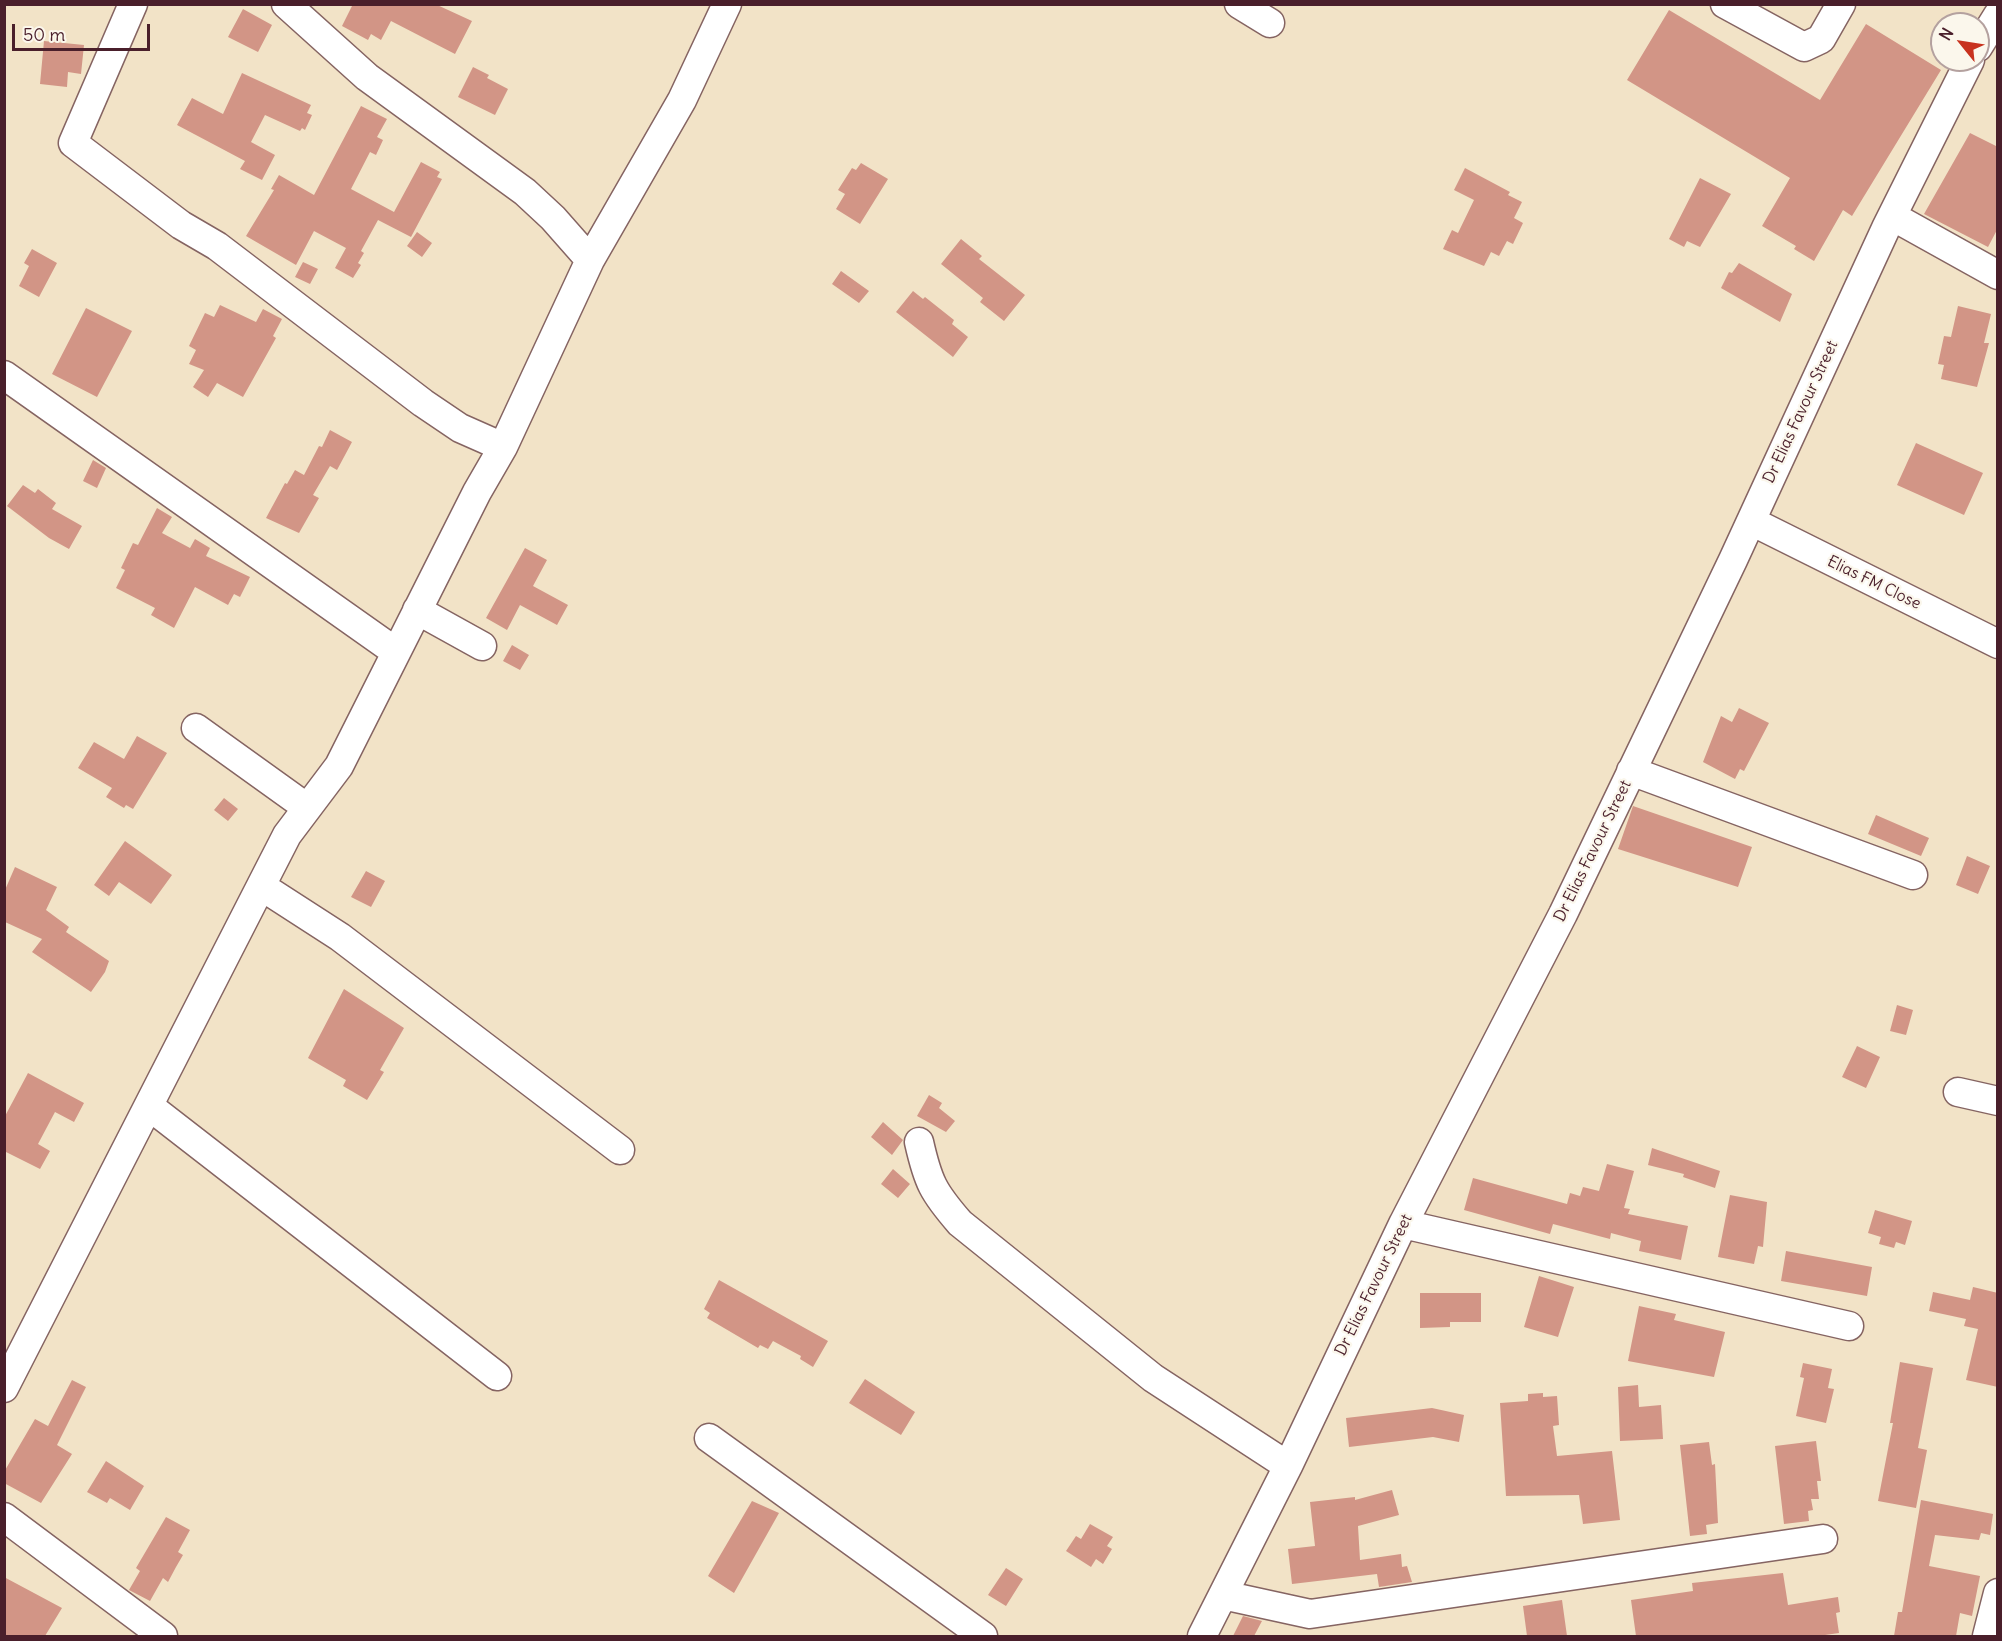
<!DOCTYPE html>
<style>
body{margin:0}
#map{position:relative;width:2002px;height:1641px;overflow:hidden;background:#f2e3c7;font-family:Delius,sans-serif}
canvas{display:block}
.frame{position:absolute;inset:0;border:6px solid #4a1f2b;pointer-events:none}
.north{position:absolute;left:1930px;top:12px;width:60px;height:60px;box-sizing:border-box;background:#fbf7ec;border:2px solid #b4a19f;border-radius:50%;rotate:300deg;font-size:16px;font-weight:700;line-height:24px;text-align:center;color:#4a1f2b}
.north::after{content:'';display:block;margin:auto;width:21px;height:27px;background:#c8321e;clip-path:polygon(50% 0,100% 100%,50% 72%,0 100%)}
.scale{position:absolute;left:12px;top:24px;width:138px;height:27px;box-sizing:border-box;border:3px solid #4a1f2b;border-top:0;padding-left:8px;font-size:18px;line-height:21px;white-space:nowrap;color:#4a1f2b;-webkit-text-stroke:4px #fbf7ec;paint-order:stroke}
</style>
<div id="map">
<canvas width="2002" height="1641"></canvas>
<div class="frame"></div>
<div class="north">N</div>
<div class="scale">50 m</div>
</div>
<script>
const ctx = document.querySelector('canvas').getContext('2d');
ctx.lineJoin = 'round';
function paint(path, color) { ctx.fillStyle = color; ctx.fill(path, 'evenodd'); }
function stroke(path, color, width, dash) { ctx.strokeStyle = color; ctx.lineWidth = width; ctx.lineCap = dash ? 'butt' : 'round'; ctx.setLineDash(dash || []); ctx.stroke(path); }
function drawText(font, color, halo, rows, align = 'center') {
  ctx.font = font + ' Delius,sans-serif'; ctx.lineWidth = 4.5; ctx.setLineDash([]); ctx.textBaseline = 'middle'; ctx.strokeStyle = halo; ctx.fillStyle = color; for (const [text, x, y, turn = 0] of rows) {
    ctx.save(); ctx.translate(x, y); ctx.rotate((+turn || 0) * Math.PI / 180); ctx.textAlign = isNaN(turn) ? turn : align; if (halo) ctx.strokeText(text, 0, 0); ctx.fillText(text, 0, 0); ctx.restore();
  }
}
paint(new Path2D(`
 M353 4H435L472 21 455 54 391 21 381 40 371 34 368 40 342 26Z
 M243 9 272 25 258 52 228 37Z
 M1669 10 1820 100 1866 24 1941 70 1852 216 1843 210 1814 261 1794 249 1796 246 1762 226 1790 178 1627 80Z
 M44 41 84 45 81 74 68 72 67 87 40 84Z
 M473 67 489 75 487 78 508 89 495 115 458 97Z
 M242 73 311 105 307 113 312 115 305 130 302 128 300 131 265 115 251 142 275 155 262 180 240 169 245 161 177 125 192 98 223 114Z
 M361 106 387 119 377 137 383 140 376 155 370 152 351 189 394 212 421 162 440 172 437 177 442 179 411 237 378 220 361 251 364 253 358 263 361 265 353 278 335 268 346 248 314 231 296 265 246 236 274 190 271 189 279 175 314 195Z
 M1970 133 1998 147V228L1988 247 1924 214Z
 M861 163 888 179 860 224 836 209 845 194 838 190 852 168 856 170Z
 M1465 168 1510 192 1508 195 1522 202 1514 218 1523 223 1513 244 1507 241 1499 256 1491 252 1484 266 1443 249 1452 230 1458 233 1474 200 1454 190Z
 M1700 178 1731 194 1700 247 1687 241 1684 247 1669 239Z
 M417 232 432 243 422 257 407 246Z
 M961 239 982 256 979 259 1025 295 1004 321 980 302 983 298 941 264Z
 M32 249 57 263 39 297 19 286 29 266 24 263Z
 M303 262 318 269 310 284 295 277Z
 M1739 263 1792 294 1780 322 1721 288 1729 272 1732 273Z
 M841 271 869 291 859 303 832 284Z
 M913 291 923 299 925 297 954 320 952 324 968 337 953 357 896 312Z
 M220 305 256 322 263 309 282 319 273 336 276 338 243 397 217 383 208 397 193 387 204 370 189 364 196 350 189 346 205 313 214 317Z
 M1958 306 1991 314 1984 343H1989L1977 387 1941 379 1944 365 1938 364 1944 336 1951 337Z
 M86 308 132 331 97 397 52 374Z
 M330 430 352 442 337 470 330 466 313 495 319 498 299 533 266 518 285 483 287 484 295 470 304 475 319 446 322 447Z
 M1916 443 1983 473 1964 515 1897 485Z
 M93 460 106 468 97 488 83 481Z
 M23 485 35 493 38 489 56 503 52 509 82 526 69 549 49 538 7 506Z
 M157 508 172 517 162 533 190 548 195 539 210 548 206 556 250 577 240 597 234 594 228 605 195 587 174 628 151 615 155 608 116 588 125 570 121 568 133 543 138 545Z
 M525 548 547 560 533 586 568 605 557 625 520 605 507 630 486 618Z
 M512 645 529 655 520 670 503 661Z
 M1739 708 1769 723 1744 771 1740 769 1735 779 1703 762 1721 716 1732 722Z
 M137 736 167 753 133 809 126 805 124 808 106 797 112 788 78 768 94 742 124 759Z
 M224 798 238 809 228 821 214 810Z
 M1633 806 1752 847 1738 887 1618 849Z
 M1876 815 1929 838 1921 856 1868 834Z
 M125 841 172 875 151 904 119 882 109 896 94 885Z
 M1967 856 1990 866 1978 894 1956 885Z
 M15 867 57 887 46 910 69 927 66 932 109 961 105 972 91 992 32 952 42 939 5 922V890Z
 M366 871 385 881 371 907 351 897Z
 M344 989 404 1028 380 1070 384 1072 367 1100 343 1086 346 1080 308 1058Z
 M1897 1005 1913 1010 1906 1035 1890 1031Z
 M1857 1046 1880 1057 1866 1088 1842 1077Z
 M28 1073 84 1103 74 1122 55 1112 38 1144 50 1151 40 1169 4 1151V1118Z
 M929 1095 942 1103 939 1108 955 1121 946 1132 917 1116Z
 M883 1122 903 1140 892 1155 871 1137Z
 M1652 1148 1720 1171 1715 1188 1683 1177 1684 1174 1648 1165Z
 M1607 1164 1634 1171 1624 1208 1630 1209 1628 1214 1688 1226 1681 1260 1639 1251 1641 1241 1611 1233 1610 1239 1553 1224 1550 1234 1464 1210 1473 1178 1567 1204 1570 1193 1580 1196 1583 1187 1599 1191Z
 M893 1169 910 1184 898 1198 881 1184Z
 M1730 1195 1767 1202 1763 1247 1758 1246 1754 1264 1718 1257Z
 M1875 1210 1912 1221 1905 1245 1896 1242 1894 1248 1879 1244 1881 1237 1868 1233Z
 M1786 1251 1872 1267 1867 1296 1781 1281Z
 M1539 1276 1574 1287 1558 1337 1524 1327Z
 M719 1280 828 1341 813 1367 800 1359 801 1356 773 1341 768 1349 760 1345 758 1348 707 1318 710 1313 704 1309Z
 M1973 1287 1998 1293V1387L1966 1380 1978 1329 1964 1326 1966 1319 1929 1311 1933 1292 1970 1300Z
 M1420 1293H1481V1322H1450V1327L1420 1328Z
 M1639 1306 1676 1314 1674 1320 1725 1332 1714 1377 1628 1361Z
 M1900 1362 1933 1368 1918 1448 1927 1450 1916 1508 1878 1501 1893 1423H1890Z
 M1803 1363 1832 1369 1828 1388 1834 1389 1826 1423 1796 1416 1804 1378 1800 1377Z
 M865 1379 915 1412 901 1435 849 1403Z
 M72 1380 86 1387 57 1445 72 1454 41 1503 4 1483V1472L35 1419 48 1426Z
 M1638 1385 1639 1407 1661 1405 1663 1439 1620 1441 1618 1387Z
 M1543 1393V1397L1557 1396 1559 1425 1553 1426 1557 1456 1612 1451 1620 1520 1583 1524 1579 1495 1506 1496 1500 1403 1528 1401V1394Z
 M1432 1408 1464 1415 1459 1442 1433 1437 1349 1447 1346 1418Z
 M1816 1441 1821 1481H1817L1819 1499H1811L1813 1510 1808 1511 1809 1521 1784 1524 1775 1446Z
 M1709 1442 1712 1465 1715 1464 1718 1523 1706 1525 1707 1534 1690 1536 1680 1445Z
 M106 1461 144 1486 130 1510 110 1498 107 1503 87 1492Z
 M1392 1490 1399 1515 1358 1526 1360 1560 1401 1554 1402 1567 1407 1566 1412 1582 1379 1587 1377 1574 1292 1584 1288 1549 1315 1546 1310 1502 1355 1497V1500Z
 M1921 1500 1993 1514 1990 1535 1981 1533 1979 1540 1935 1535 1929 1566 1980 1576 1972 1616 1960 1613 1956 1636H1894L1898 1612H1902Z
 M752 1501 779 1513 734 1593 708 1576Z
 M166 1517 190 1530 178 1552 183 1555 176 1567 168 1582 163 1578 150 1601 129 1590 140 1571 136 1568Z
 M1090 1524 1113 1537 1107 1546 1112 1549 1103 1564 1096 1559 1091 1567 1066 1551 1076 1536 1081 1539Z
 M1006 1568 1023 1579 1006 1606 988 1595Z
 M1783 1573 1788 1605 1838 1597 1840 1612 1836 1613 1839 1633 1818 1636H1636L1631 1600 1693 1591 1692 1583Z
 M4 1577 62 1608 45 1636H4Z
 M1562 1600 1567 1636H1527L1523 1606Z
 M1243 1616 1262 1621 1254 1636H1233Z`), '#d29586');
const minor = new Path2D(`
 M133 4 73 143 181 225 217 246 423 403 460 428 503 447
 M286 4 367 77 525 192 553 218 590 260
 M1239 4 1270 23
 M1725 4 1804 47 1821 39 1841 4
 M1978 47 1998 15
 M1892 216 1998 275
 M4 375 396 652
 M1751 521 1998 644
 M417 610 482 646
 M196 728 306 807
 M1631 771 1913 875
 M261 886 340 937 620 1150
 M1958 1092 1998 1101
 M149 1106 497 1376
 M919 1142C928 1182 933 1192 960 1223L1153 1378 1288 1466
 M1403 1224 1849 1326
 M4 1388 287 835 339 766 477 492 503 447 590 260 682 100 727 4
 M709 1438 983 1636
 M4 1517 163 1636
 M1223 1595 1310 1614 1823 1539
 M1202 1636 1288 1466 1403 1224 1563 914 1733 560 1886 228 1970 60
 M1987 1636 1998 1593`);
stroke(minor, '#856462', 31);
stroke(minor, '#fff', 28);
drawText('16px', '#4a1f2b', '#fbf7ec', [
 ["Dr Elias Favour Street",1801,412,-65],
 ["Elias FM Close",1874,583,26],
 ["Dr Elias Favour Street",1593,851,-64],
 ["Dr Elias Favour Street",1374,1285,-64]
]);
</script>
